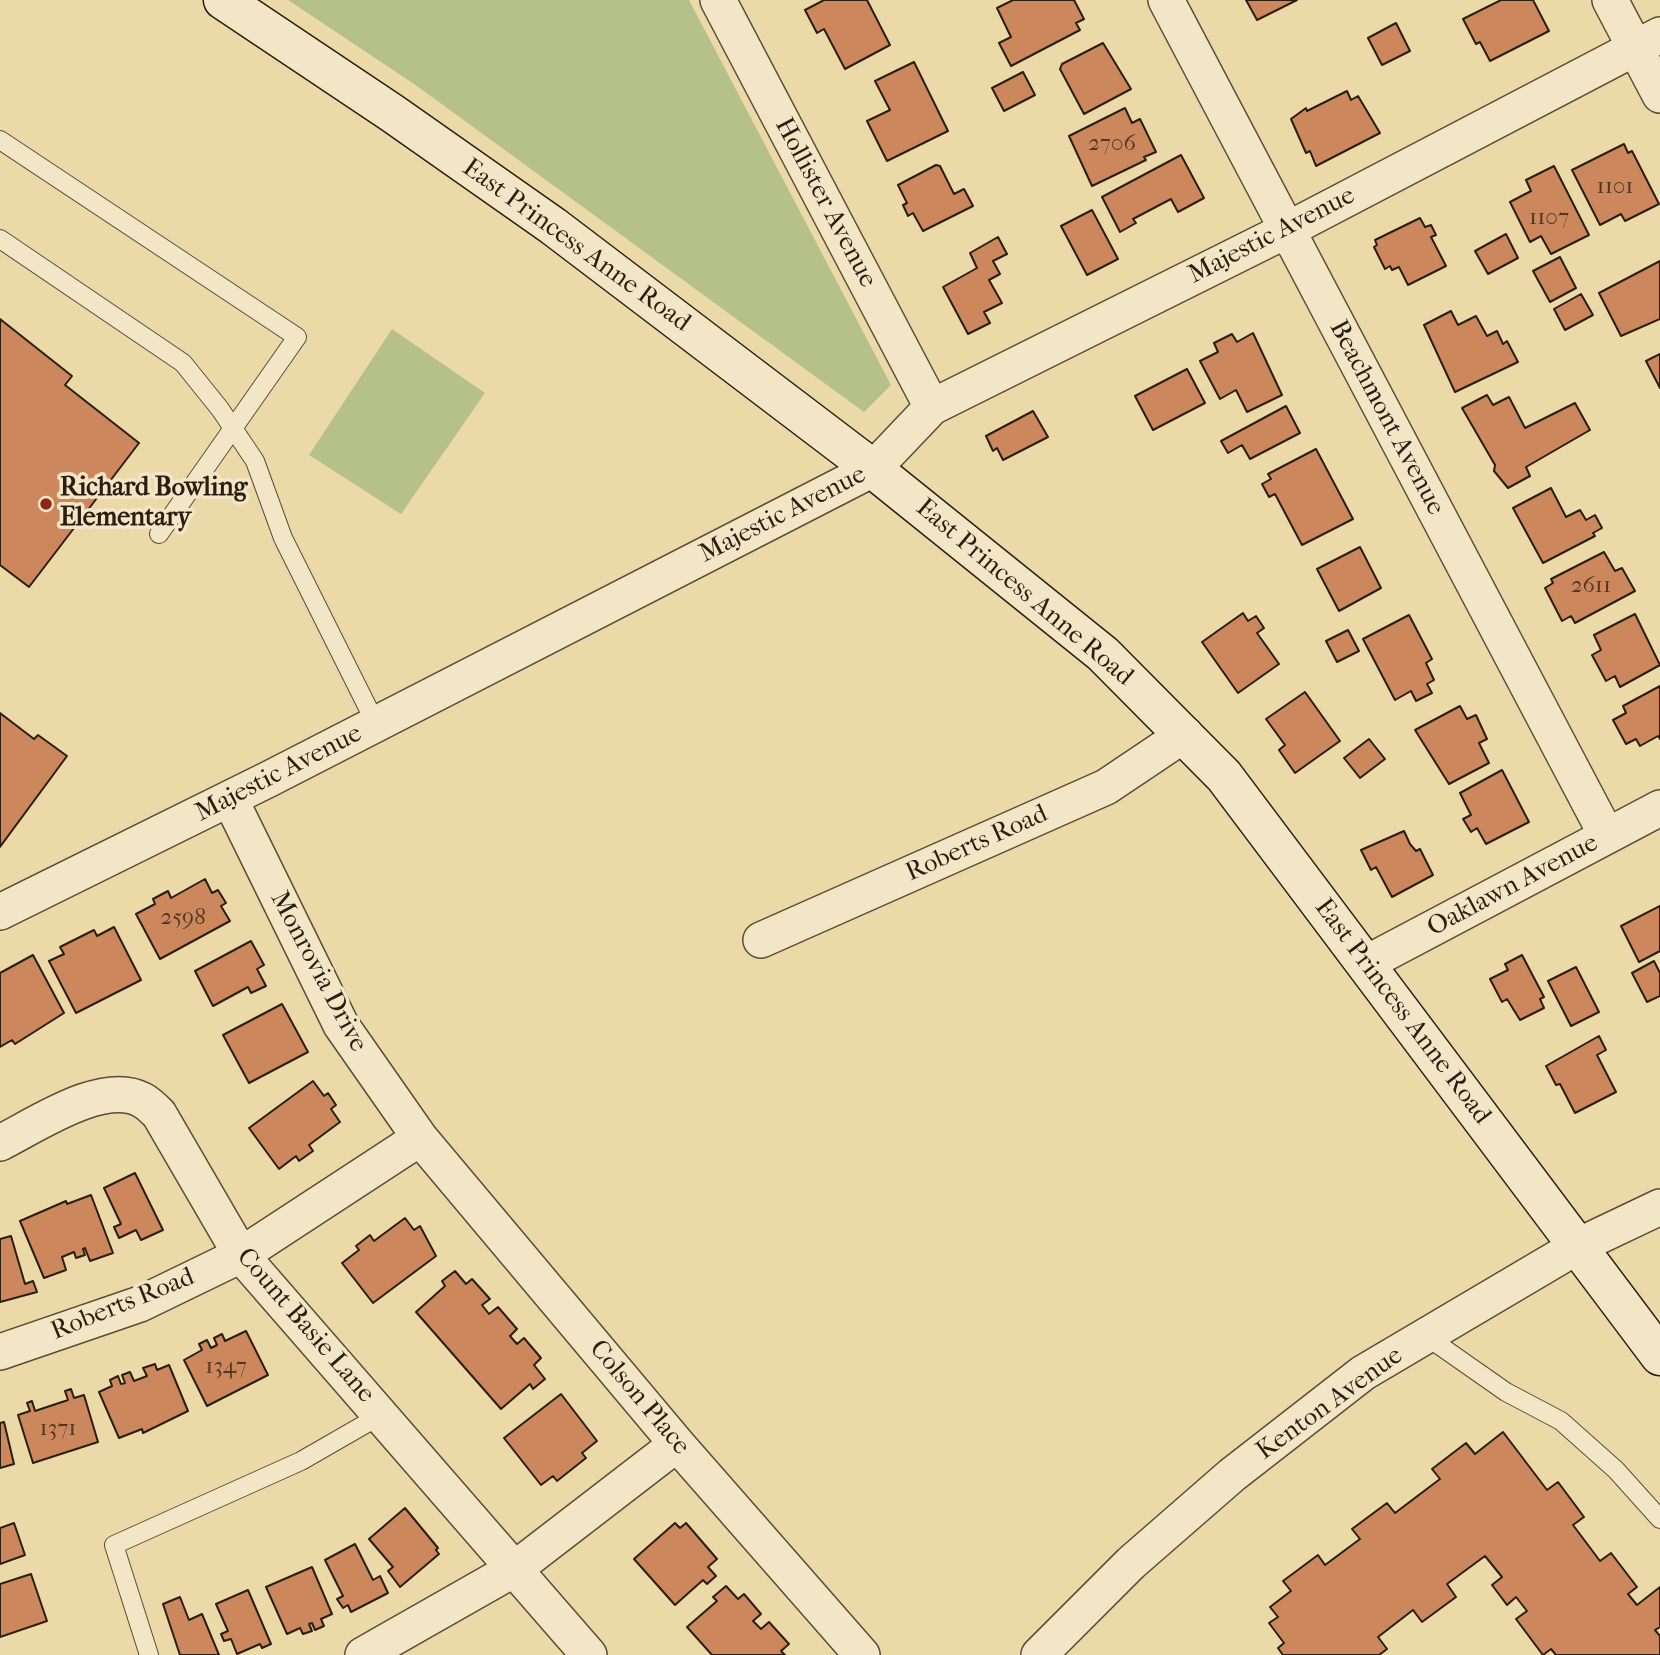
<!DOCTYPE html>
<style>
body{margin:0}
canvas{display:block;background:#ecd9a8}
</style>
<canvas width="1660" height="1655"></canvas>
<script>
const ctx = document.querySelector('canvas').getContext('2d');
ctx.lineJoin = 'round';
function paint(path, color) { ctx.fillStyle = color; ctx.fill(path, 'evenodd'); }
function stroke(path, color, width, dash) { ctx.strokeStyle = color; ctx.lineWidth = width; ctx.lineCap = dash ? 'butt' : 'round'; ctx.setLineDash(dash || []); ctx.stroke(path); }
function drawText(font, color, halo, rows, align = 'center') {
  ctx.font = font + ' "IM FELL French Canon",serif'; ctx.lineWidth = 7; ctx.setLineDash([]); ctx.textBaseline = 'middle'; ctx.strokeStyle = halo; ctx.fillStyle = color; for (const [text, x, y, turn = 0] of rows) {
    ctx.save(); ctx.translate(x, y); ctx.rotate((+turn || 0) * Math.PI / 180); ctx.textAlign = isNaN(turn) ? turn : align; if (halo) ctx.strokeText(text, 0, 0); ctx.fillText(text, 0, 0); ctx.restore();
  }
}
paint(new Path2D(`
 M288 0H689L891 385 864 412 417 86Z
 M392 329 485 393 401 514 309 455Z`), '#b6c089');
const building = new Path2D(`
 M824 0H867L890 45 845 69 824 29 817 33 805 10Z
 M1013 0H1074L1084 19 1076 23 1080 30 1011 66 999 43 1011 37 997 8Z
 M1246 0H1297L1257 20Z
 M1501 0H1533L1549 31 1490 61 1480 42 1476 44 1463 19Z
 M1396 23 1410 51 1382 65 1368 38Z
 M1103 43 1131 89 1084 114 1060 69 1062 64Z
 M914 62 948 131 887 161 867 121 890 110 875 81Z
 M1023 72 1035 95 1004 111 992 88Z
 M1347 91 1351 100 1358 96 1380 133 1316 166 1310 151 1306 153 1291 119 1306 108 1307 111Z
 M1125 108 1132 123 1140 119 1156 152 1144 157 1146 160 1092 186 1069 136Z
 M1624 144 1628 153 1632 151 1659 204 1625 221 1621 214 1600 225 1572 170Z
 M1181 155 1204 198 1178 212 1171 199 1133 219 1136 223 1120 232 1102 197Z
 M936 165 940 166 954 194 964 189 973 206 923 231 913 213 908 216 903 205 907 203 898 185Z
 M1554 166 1589 235 1551 254 1541 236 1530 242 1510 202 1531 191 1526 180Z
 M1092 210 1118 259 1087 275 1061 226Z
 M1420 218 1425 227 1431 225 1436 235 1431 237 1446 266 1408 285 1399 267 1392 270 1390 266 1385 269 1374 247 1377 245 1375 240Z
 M1506 234 1518 258 1488 274 1475 251Z
 M998 237 1007 254 993 261 1000 274 989 280 1002 303 984 312 990 323 968 334 943 287 977 268 970 253Z
 M1560 257 1576 288 1550 302 1533 271Z
 M1660 261V319L1621 336 1599 293Z
 M1581 294 1593 315 1565 330 1554 309Z
 M1451 311 1458 325 1476 316 1487 336 1497 331 1503 344 1507 341 1518 362 1455 392 1424 325Z
 M0 319 72 376 65 385 139 443 29 587 0 565Z
 M1253 333 1282 395 1247 412 1236 390 1220 399 1200 361 1218 352 1214 343 1232 334 1237 342Z
 M1660 354V388L1646 361Z
 M1187 369 1205 403 1153 430 1135 396Z
 M1487 395 1493 405 1509 397 1525 428 1575 403 1590 430 1526 467 1530 476 1508 488 1494 471 1495 465 1462 408Z
 M1286 406 1300 433 1250 459 1242 445 1228 453 1221 441Z
 M1033 411 1048 437 1003 460 997 448 993 451 986 436Z
 M1316 449 1353 519 1302 545 1275 494 1269 497 1262 484 1271 479 1268 474Z
 M1551 488 1566 517 1580 510 1586 520 1595 515 1602 528 1593 533 1595 536 1543 563 1513 508Z
 M1360 547 1381 588 1339 611 1317 569Z
 M1604 552 1615 571 1622 568 1635 591 1575 623 1571 616 1562 621 1545 588 1553 583 1551 579Z
 M1243 613 1248 621 1256 616 1264 628 1257 633 1279 664 1238 693 1202 642Z
 M1635 614 1660 665 1620 687 1615 676 1606 681 1592 655 1601 650 1594 635Z
 M1409 615 1432 659 1426 663 1434 680 1427 684 1432 693 1416 701 1411 691 1395 700 1363 639Z
 M1348 630 1359 651 1337 662 1326 641Z
 M1660 686V739L1658 736 1640 746 1636 739 1626 744 1613 720 1626 713 1623 706Z
 M1305 692 1340 741 1295 773 1279 750 1285 745 1266 719Z
 M1460 706 1467 719 1476 715 1487 739 1479 743 1489 763 1449 784 1415 730Z
 M0 713 34 739 38 735 67 756 0 847Z
 M1369 739 1385 759 1360 778 1344 758Z
 M1502 770 1529 822 1486 844 1477 828 1471 832 1463 819 1471 815 1460 793Z
 M1404 831 1410 844 1416 851 1420 849 1433 875 1392 897 1376 867 1371 870 1361 850Z
 M205 879 212 893 218 890 226 903 221 906 230 921 160 959 136 914 155 904 153 899 168 891 171 898Z
 M1660 906V951L1639 962 1621 926Z
 M114 927 141 980 76 1013 49 961 64 954 60 947 94 930 97 936Z
 M251 941 264 965 257 969 266 986 251 993 248 987 213 1006 195 971Z
 M33 955 64 1013 15 1044 12 1040 0 1047V973Z
 M1522 955 1544 997 1540 999 1544 1008 1520 1020 1507 999 1502 1002 1490 979 1508 970 1505 964Z
 M1654 961 1660 973V996L1647 1002 1632 973Z
 M1576 967 1599 1012 1571 1026 1548 981Z
 M282 1004 308 1052 249 1083 223 1035Z
 M1599 1036 1606 1050 1597 1055 1616 1092 1575 1113 1560 1084 1556 1085 1546 1066Z
 M313 1081 324 1096 328 1093 336 1105 331 1109 340 1122 309 1145 313 1151 299 1161 296 1156 279 1169 249 1128Z
 M135 1173 163 1230 141 1240 136 1230 119 1238 114 1227 121 1224 104 1188Z
 M91 1195 113 1253 90 1261 85 1248 83 1249 85 1255 76 1258 74 1252 62 1257 66 1270 44 1278 20 1221 66 1201 67 1204Z
 M405 1218 414 1230 420 1226 436 1256 373 1303 342 1263 359 1250 356 1246 370 1235 374 1241Z
 M11 1236 25 1284 33 1281 37 1292 0 1302V1239Z
 M455 1271 466 1284 472 1279 490 1299 482 1305 489 1314 498 1307 517 1329 510 1336 517 1344 524 1338 541 1358 534 1365 545 1379 533 1389 530 1384 501 1409 416 1312 445 1286 442 1281Z
 M246 1331 268 1375 207 1406 184 1360 202 1350 199 1344 207 1340 211 1348 217 1345 214 1338 222 1334 225 1341Z
 M155 1364 157 1370 169 1365 188 1411 143 1433 142 1429 119 1438 99 1392 112 1386 110 1380 118 1376 121 1384 125 1383 122 1375 130 1372 134 1381 147 1376 143 1368Z
 M71 1389 74 1398 84 1395 98 1442 33 1463 18 1415 30 1411 27 1403 32 1401 35 1411 68 1400 65 1391Z
 M561 1394 597 1441 582 1453 586 1458 557 1481 553 1476 541 1485 504 1438Z
 M4 1422 14 1464 0 1468V1423Z
 M1503 1432 1547 1490 1558 1482 1584 1517 1573 1525 1600 1561 1611 1553 1637 1587 1628 1594 1637 1605 1660 1587V1627L1655 1630 1660 1636V1655H1556L1551 1649 1543 1655 1516 1619 1527 1611 1516 1597 1507 1605 1492 1585 1502 1577 1485 1556 1447 1584 1456 1597 1422 1622 1413 1610 1378 1637 1387 1649 1379 1655H1283L1278 1648 1284 1643 1269 1623 1278 1617 1270 1607 1291 1591 1283 1581 1318 1555 1325 1565 1360 1539 1352 1529 1387 1503 1395 1513 1440 1479 1432 1469 1466 1443 1475 1454Z
 M405 1508 438 1548 436 1550 439 1554 400 1587 388 1571 393 1567 369 1539Z
 M14 1523 25 1555 0 1564V1528Z
 M675 1523 680 1528 686 1523 717 1559 708 1567 716 1576 707 1584 703 1580 675 1605 634 1559Z
 M355 1544 373 1580 380 1576 388 1593 351 1612 348 1605 343 1608 337 1599 343 1596 325 1560Z
 M312 1567 332 1614 321 1619 324 1626 315 1630 312 1623 309 1624 312 1631 303 1634 300 1628 287 1634 266 1587Z
 M31 1574 47 1621 0 1637V1584Z
 M726 1586 738 1599 744 1594 761 1614 753 1621 761 1629 769 1622 789 1644 781 1651 785 1655H712L687 1627 717 1601 713 1597Z
 M248 1590 271 1644 262 1648 260 1644 237 1654 231 1639 224 1641 221 1634 228 1631 216 1604Z
 M180 1597 189 1620 202 1614 219 1655H180L163 1604Z`);
paint(building, '#cc885c');
stroke(building, '#291e11', 2);
const service = new Path2D(`
 M0 140 297 337 159 534
 M0 239 183 363 220 409 255 461 283 538 376 724
 M1426 1336 1506 1392 1561 1421 1616 1470 1660 1519
 M149 1655 114 1545 301 1461 381 1415`);
const minor = new Path2D(`
 M718 0 932 407
 M1166 0 1607 836
 M1610 0 1660 95
 M230 799 341 1025 420 1138 677 1444 862 1655
 M0 912 269 779 873 469 932 407 1287 230 1660 35
 M761 940 1106 787 1185 734
 M1365 964 1660 808
 M0 1143C36 1125 103 1079 142 1100 148 1103 154 1109 159 1114L241 1255 589 1655
 M0 1352 140 1304 241 1255 420 1138
 M363 1655 516 1568 677 1444
 M1039 1655 1131 1563 1232 1475 1363 1373 1578 1246 1660 1207`);
const secondary = new Path2D(`
 M223 0 392 113 553 226 873 469 1103 654 1224 776 1660 1356`);
stroke(service, '#5a4d37', 20);
stroke(minor, '#5a4d37', 38);
stroke(secondary, '#291e11', 41);
stroke(service, '#f3e6c6', 18);
stroke(minor, '#f3e6c6', 35);
stroke(secondary, '#f3e6c6', 38);
for (const [x, y, r, color] of [
 [46,504,7,"#8f2418"]
]) { const dot = new Path2D(); dot.arc(x, y, r, 0, 2 * Math.PI); ctx.fillStyle = color; ctx.fill(dot); stroke(dot, '#f3e6c6', 2.5); }
drawText('23px', '#523824', null, [
 ["2706",1112,144],
 ["1101",1615,187],
 ["1107",1549,218],
 ["2611",1591,586],
 ["2598",183,918],
 ["1347",226,1367],
 ["1371",58,1429]
]);
drawText('26px', '#291e11', '#f3e6c6', [
 ["Hollister Avenue",825,203,62],
 ["Majestic Avenue",1272,236,-27],
 ["East Princess Anne Road",576,246,36],
 ["Beachmont Avenue",1386,418,62],
 ["Majestic Avenue",783,515,-27],
 ["East Princess Anne Road",1024,593,40],
 ["Majestic Avenue",279,774,-27],
 ["Roberts Road",977,844,-24],
 ["Oaklawn Avenue",1513,886,-28],
 ["Monrovia Drive",318,972,62],
 ["East Princess Anne Road",1402,1012,53],
 ["Roberts Road",123,1305,-22],
 ["Count Basie Lane",305,1326,49],
 ["Colson Place",639,1398,50],
 ["Kenton Avenue",1330,1404,-36]
]);
drawText('bold 26px', '#291e11', '#f3e6c6', [
 ["Richard Bowling",60,489],
 ["Elementary",60,519]
], 'left');
</script>
